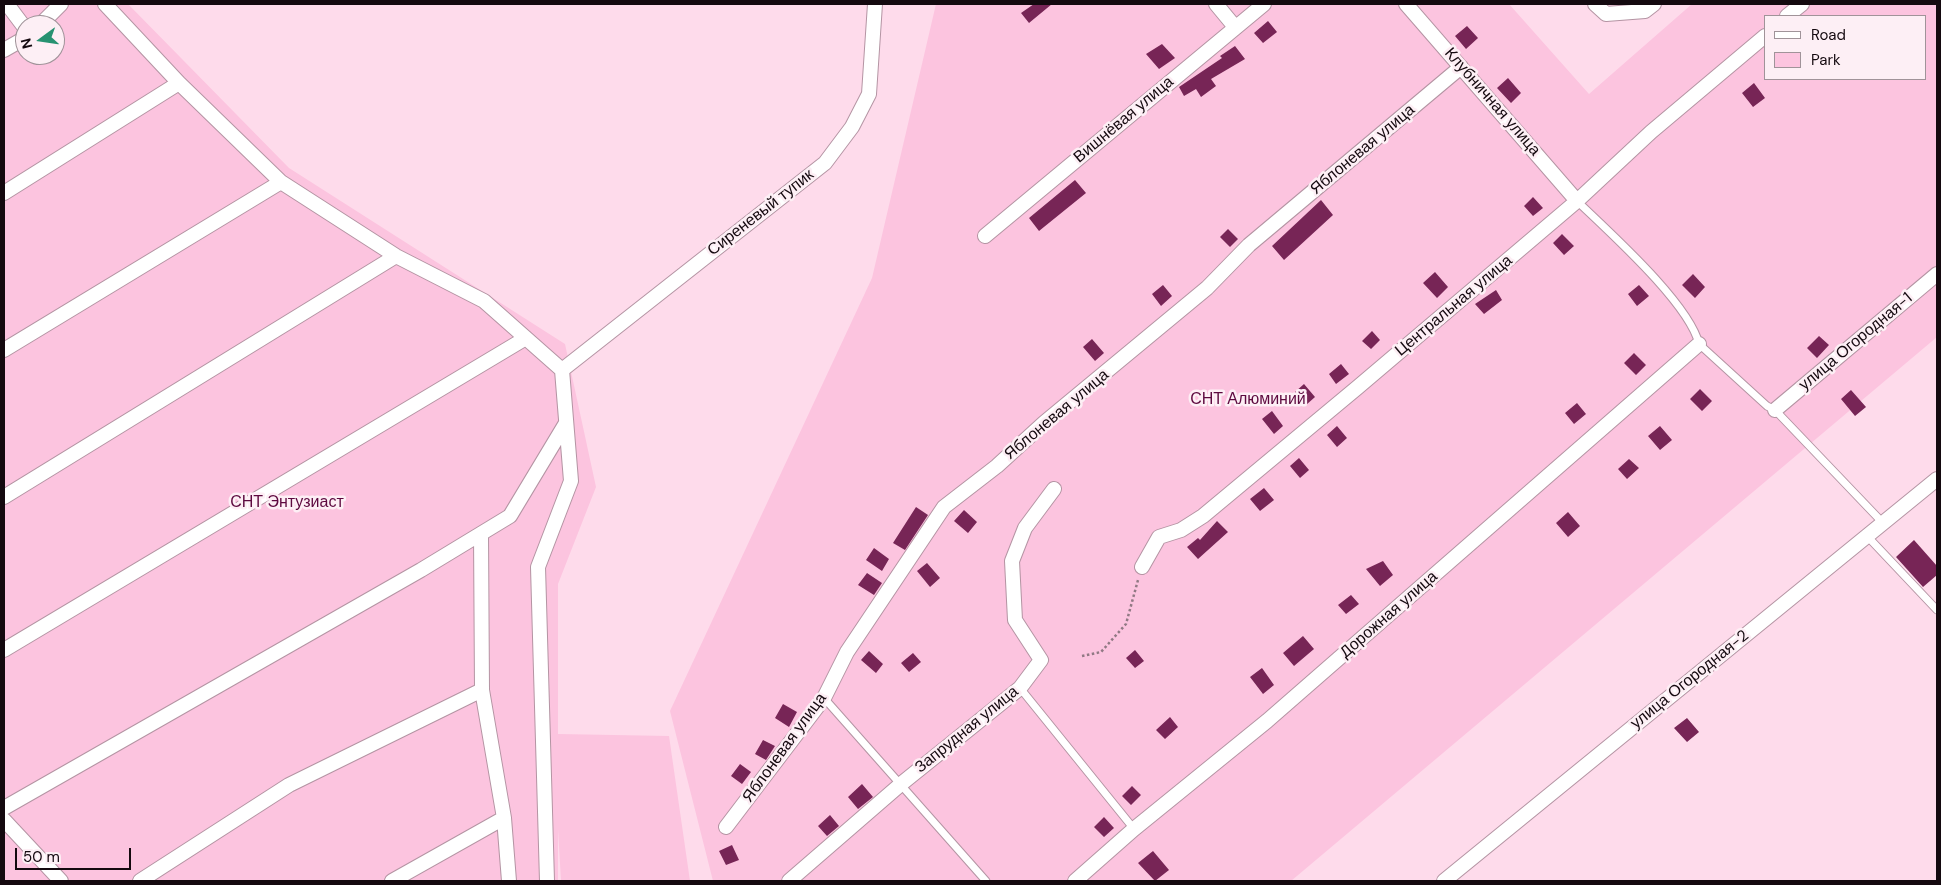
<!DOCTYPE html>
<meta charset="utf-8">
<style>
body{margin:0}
#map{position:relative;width:1941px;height:885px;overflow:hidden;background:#fedbeb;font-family:"DM Sans",sans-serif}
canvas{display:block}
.frame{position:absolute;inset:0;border:5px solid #14090f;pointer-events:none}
.legend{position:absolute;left:1764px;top:15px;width:162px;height:65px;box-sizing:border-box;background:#fdeff5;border:1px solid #a09399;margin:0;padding:6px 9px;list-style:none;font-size:15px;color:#14090f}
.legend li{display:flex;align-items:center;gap:10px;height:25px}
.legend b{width:25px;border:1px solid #a09399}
.north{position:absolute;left:15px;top:15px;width:50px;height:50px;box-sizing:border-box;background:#fdeff5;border:1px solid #a09399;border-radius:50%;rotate:256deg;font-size:14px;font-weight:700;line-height:20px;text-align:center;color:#14090f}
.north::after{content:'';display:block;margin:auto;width:18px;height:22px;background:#279271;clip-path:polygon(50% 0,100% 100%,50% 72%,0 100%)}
.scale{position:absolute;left:15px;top:848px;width:116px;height:22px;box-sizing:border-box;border:2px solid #14090f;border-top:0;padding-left:6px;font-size:15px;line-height:18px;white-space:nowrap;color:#14090f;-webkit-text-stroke:4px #fdeff5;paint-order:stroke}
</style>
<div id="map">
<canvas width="1941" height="885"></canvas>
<div class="frame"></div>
<ul class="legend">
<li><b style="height:6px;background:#fff"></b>Road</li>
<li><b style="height:14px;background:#fcc4df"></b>Park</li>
</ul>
<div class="north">N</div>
<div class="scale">50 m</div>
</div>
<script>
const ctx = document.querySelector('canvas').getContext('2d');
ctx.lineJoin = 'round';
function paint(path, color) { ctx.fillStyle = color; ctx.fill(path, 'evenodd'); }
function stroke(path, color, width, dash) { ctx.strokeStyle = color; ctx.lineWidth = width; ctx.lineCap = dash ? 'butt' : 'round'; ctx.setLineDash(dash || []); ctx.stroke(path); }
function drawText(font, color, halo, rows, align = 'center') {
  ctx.font = font + ' "DM Sans",sans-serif'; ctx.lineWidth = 5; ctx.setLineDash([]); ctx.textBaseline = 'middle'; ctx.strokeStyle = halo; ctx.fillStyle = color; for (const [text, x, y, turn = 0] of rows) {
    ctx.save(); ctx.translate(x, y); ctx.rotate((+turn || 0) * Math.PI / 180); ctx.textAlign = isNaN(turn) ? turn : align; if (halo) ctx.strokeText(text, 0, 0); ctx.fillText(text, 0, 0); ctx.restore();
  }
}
paint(new Path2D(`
 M4 4H128L289 168 565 344 596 487 558 584V734L669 736 690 881H561L558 829V881H4ZM25 25H55V55H25Z
 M936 4H1509L1589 94 1692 4H1937V337L1291 881H713L670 711 872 278ZM1765 16H1925V79H1765Z`), '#fcc4df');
paint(new Path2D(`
 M1034 4H1052L1029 23 1021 13Z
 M1268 21 1277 32 1263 43 1254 33Z
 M1467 26 1478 38 1466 49 1455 36Z
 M1162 44 1175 58 1159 69 1146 54Z
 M1235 46 1245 59 1211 79 1216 86 1201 97 1196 89 1184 96 1179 87 1222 58 1220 56Z
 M1508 78 1521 93 1511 103 1497 88Z
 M1754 83 1765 98 1753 107 1742 93Z
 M1075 180 1086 193 1039 231 1029 218Z
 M1533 197 1543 208 1533 216 1524 206Z
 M1321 200 1333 215 1284 260 1272 246Z
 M1228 229 1238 239 1230 247 1220 237Z
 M1562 234 1574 246 1564 255 1553 243Z
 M1435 272 1448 287 1437 298 1423 283Z
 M1693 274 1705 287 1695 298 1682 285Z
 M1163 285 1172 296 1161 306 1152 294Z
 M1639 285 1649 296 1637 306 1628 294Z
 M1496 290 1502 300 1484 314 1475 304Z
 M1372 331 1380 340 1371 349 1362 341Z
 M1819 336 1829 345 1817 358 1807 348Z
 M1092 339 1104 353 1095 361 1083 347Z
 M1634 353 1646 365 1636 375 1624 363Z
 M1341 364 1349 374 1336 384 1329 374Z
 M1304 384 1315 397 1306 405 1295 392Z
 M1700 389 1712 401 1702 411 1690 399Z
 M1851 390 1866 407 1855 416 1841 399Z
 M1577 403 1586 414 1574 424 1565 413Z
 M1272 411 1283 426 1274 434 1262 419Z
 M1337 426 1347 438 1337 447 1327 435Z
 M1660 426 1672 440 1660 450 1648 436Z
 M1299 458 1309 470 1300 478 1290 466Z
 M1629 459 1639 468 1627 479 1618 469Z
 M1264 488 1274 500 1260 511 1250 499Z
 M916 507 928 515 905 550 893 543Z
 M964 510 977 522 968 533 954 521Z
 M1568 512 1580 526 1568 537 1556 523Z
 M1217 521 1228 532 1198 559 1187 547 1198 538 1200 540Z
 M1914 540 1937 566V575L1923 587 1896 557Z
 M874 548 889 559 882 571 866 560Z
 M1383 561 1393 575 1380 586 1366 569Z
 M927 563 940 578 930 587 917 571Z
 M867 573 882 583 874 595 858 585Z
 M1351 595 1359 604 1346 614 1338 605Z
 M1303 636 1314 649 1294 666 1283 653Z
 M1135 650 1144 661 1135 668 1126 658Z
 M869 651 883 664 876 673 861 660Z
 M913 653 921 662 909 672 901 663Z
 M1262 668 1274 685 1263 694 1250 677Z
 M783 704 797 712 789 727 775 718Z
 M1170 717 1178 727 1165 739 1156 730Z
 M1687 718 1699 732 1687 742 1674 728Z
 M763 740 775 746 766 760 755 754Z
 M740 764 751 772 742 784 731 776Z
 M862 784 873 797 858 809 848 797Z
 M1132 786 1141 795 1131 805 1122 796Z
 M830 815 839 826 827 836 818 826Z
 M1104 817 1114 828 1104 837 1094 827Z
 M732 845 739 860 726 865 719 851Z
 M1153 851 1169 870 1155 881 1138 863Z`), '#772556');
const lane = new Path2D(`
 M1577 201C1609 232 1689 303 1699 344L1767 406 1775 410 1883 523
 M1867 536 1937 610
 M1020 688 1134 829
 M824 698 986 881`);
const street = new Path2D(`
 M7 4 25 28
 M105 4 179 83 281 182 396 256 484 301 562 370 571 481 538 567 547 881
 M1216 4 1235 27
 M1406 4 1577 201
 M1595 4 1606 14 1645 11 1654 4
 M1787 16 1802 4
 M40 25 61 4
 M4 50 25 38
 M4 193 179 83
 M985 236 1264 4
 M4 350 281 182
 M562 370 825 163 852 127 869 94 875 4
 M1775 410 1937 274
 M4 497 396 256
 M481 534 482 690 504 818 509 881
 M1142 567 1159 537 1181 530 1203 516 1358 387 1577 201 1651 132 1765 36
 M4 650 526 338
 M4 808 421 570 510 516 566 423
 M4 820 61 881
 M726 827 824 698 847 652 944 507 997 466 1044 423 1207 288 1249 245 1461 67
 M140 881 289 785 482 690
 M392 881 504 818
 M789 881 901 784 1020 688 1041 660 1015 620 1012 561 1025 528 1054 489
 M1075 881 1134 829 1267 721 1699 344
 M1444 881 1937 479`);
stroke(lane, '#b494a3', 9);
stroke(street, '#b494a3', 16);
stroke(new Path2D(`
 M1082 656 1101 652 1126 624 1138 580`), '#917984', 2.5, [2.5, 2.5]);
stroke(lane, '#fff', 7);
stroke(street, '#fff', 14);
drawText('16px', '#14090f', '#fdeff5', [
 ["Клубничная улица",1492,102,49],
 ["Вишнёвая улица",1124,120,-40],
 ["Яблоневая улица",1363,150,-40],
 ["Сиреневый тупик",761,213,-38],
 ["Центральная улица",1454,306,-40],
 ["улица Огородная-1",1856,342,-40],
 ["Яблоневая улица",1057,415,-40],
 ["Дорожная улица",1389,615,-41],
 ["улица Огородная-2",1690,680,-39],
 ["Запрудная улица",967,730,-39],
 ["Яблоневая улица",785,748,-54]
]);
drawText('16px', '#5d093f', '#fdeff5', [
 ["СНТ Алюминий",1248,400],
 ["СНТ Энтузиаст",287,503]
]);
</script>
